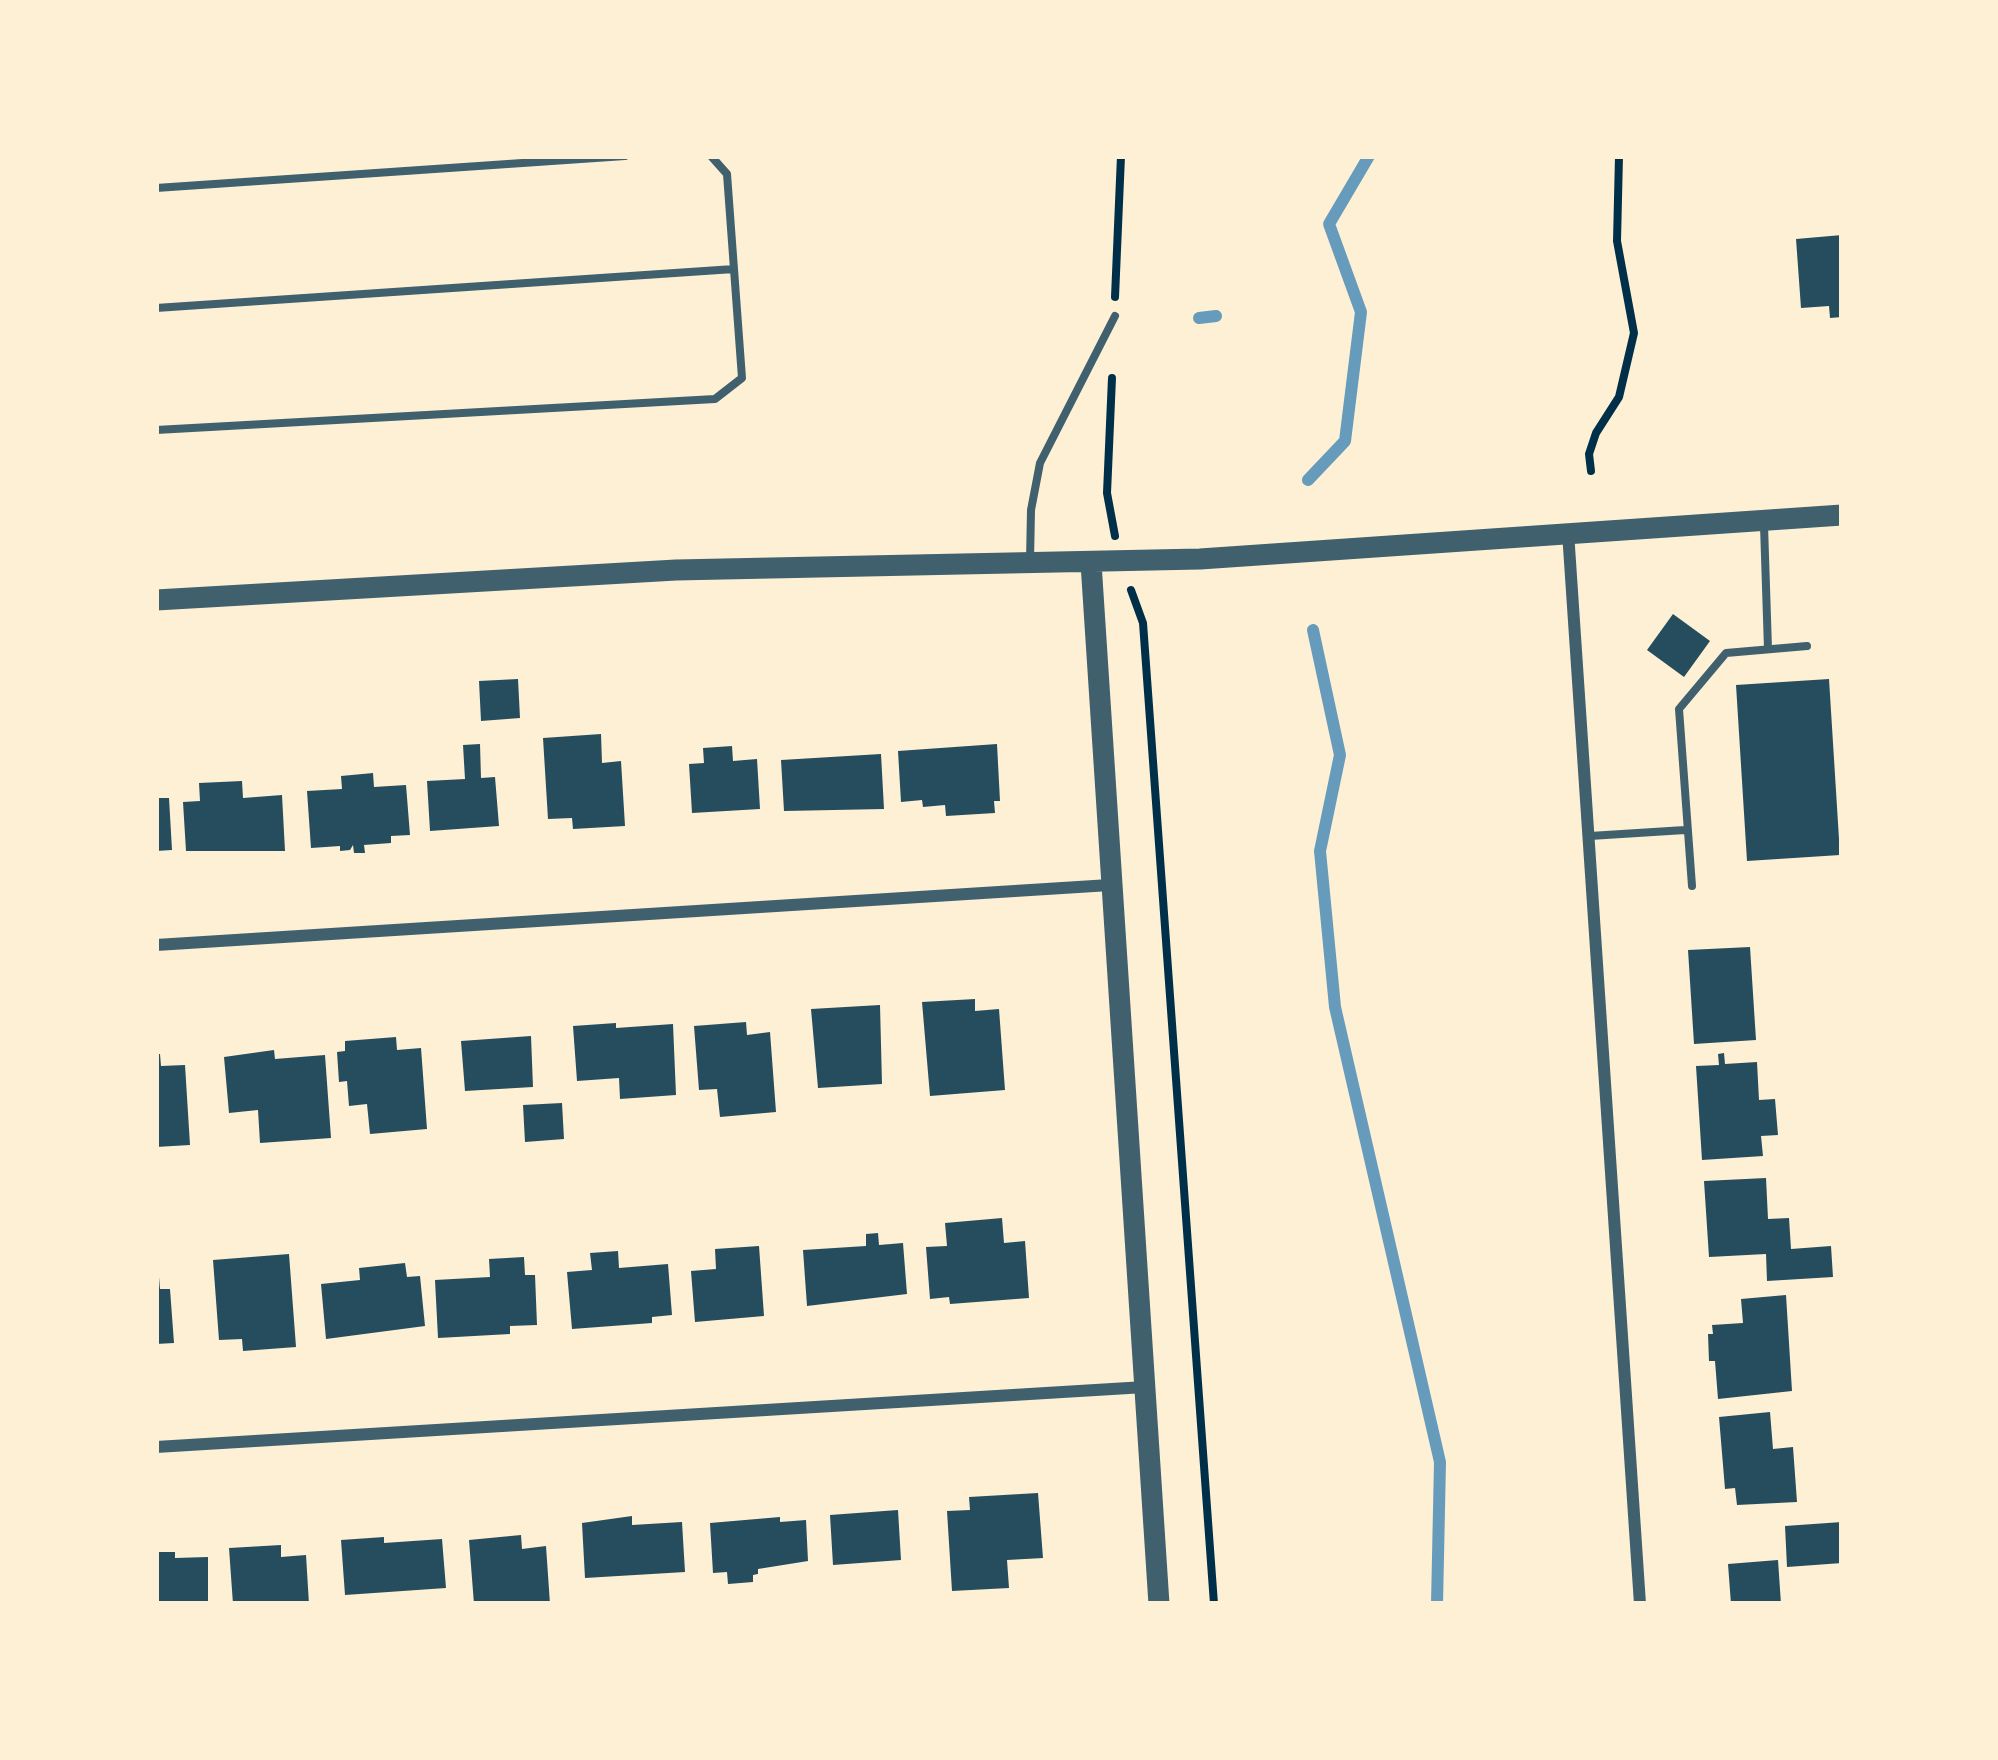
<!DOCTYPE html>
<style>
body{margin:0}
#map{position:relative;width:1998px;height:1760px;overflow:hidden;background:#fdf0d5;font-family:"Asap Condensed",sans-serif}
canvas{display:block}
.frame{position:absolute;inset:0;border:159px solid #fdf0d5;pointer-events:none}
</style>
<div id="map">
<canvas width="1998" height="1760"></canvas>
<div class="frame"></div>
</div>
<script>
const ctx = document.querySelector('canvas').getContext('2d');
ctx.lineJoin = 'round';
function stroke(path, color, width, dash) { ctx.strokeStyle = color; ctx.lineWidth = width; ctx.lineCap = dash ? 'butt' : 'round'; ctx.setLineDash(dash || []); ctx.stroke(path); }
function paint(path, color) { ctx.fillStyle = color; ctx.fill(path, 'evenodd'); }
stroke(new Path2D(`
 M1199 318 1216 316
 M1308 480 1345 441 1361 312 1329 224 1369 156
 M1313 630 1340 755 1320 851 1335 1007 1440 1462 1437 1604`), '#669bbc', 12);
paint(new Path2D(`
 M1842 235V317L1830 318 1829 306 1801 308 1796 239Z
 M1673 614 1710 641 1684 677 1647 650Z
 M518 679 520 718 481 721 479 681Z
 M1829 679 1840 855 1747 861 1736 685Z
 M601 734 602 763 621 761 625 826 573 829 572 818 548 819 543 738Z
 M480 744 481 778 495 777 499 826 430 831 427 781 465 779 463 745Z
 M997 744 1000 801H994L995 813 946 816 945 805 923 807 922 800 901 802 898 751Z
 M732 746 733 761 757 759 760 809 692 813 689 764 704 763 703 748Z
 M881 754 884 809 784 811 781 760Z
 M373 773 374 787 406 785 410 835 391 836V843L364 845 365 853H354L353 845 350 850 340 851V846L311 848 307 791 342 789 341 776Z
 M242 781 243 798 282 795 285 851H186L183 802 200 801 199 783Z
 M156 798H169L172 850 156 851Z
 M1750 947 1756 1040 1694 1044 1688 950Z
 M975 999V1011L999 1009 1005 1090 930 1096 922 1002Z
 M880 1005 882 1084 818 1088 811 1009Z
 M746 1022 747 1035 770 1032 776 1112 720 1117 717 1089 699 1090 694 1026Z
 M616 1023V1028L673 1024 676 1095 620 1099 619 1078 577 1081 573 1026Z
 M531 1036 533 1087 465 1091 461 1041Z
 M396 1037 397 1050 421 1048 427 1129 370 1134 367 1104 349 1106 347 1081 339 1082 337 1052 345 1051V1041Z
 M274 1050 275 1059 325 1055 331 1138 260 1143 258 1110 229 1113 224 1057Z
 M1724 1053 1725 1064 1757 1062 1759 1100 1775 1099 1778 1135 1761 1136 1763 1156 1702 1160 1696 1066 1719 1065 1718 1054Z
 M156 1054H160L161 1066 185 1065 190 1145 156 1147Z
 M562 1103 564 1139 525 1142 523 1105Z
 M1766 1178 1768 1219 1789 1218 1791 1249 1831 1246 1833 1277 1767 1281 1766 1254 1709 1257 1704 1181Z
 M1002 1218 1004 1243 1025 1241 1029 1298 950 1304 949 1297 930 1299 926 1247 947 1246 945 1223Z
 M878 1233 879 1245 903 1243 907 1294 807 1306 803 1250 866 1246V1234Z
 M759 1246 764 1316 695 1322 691 1271 716 1269 715 1249Z
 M618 1251 619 1268 668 1264 672 1315 652 1317V1323L572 1329 567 1272 592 1270 590 1253Z
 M289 1254 296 1347 243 1351 242 1339 219 1340 213 1260Z
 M524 1257 525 1275H535L537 1325 510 1326V1334L438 1338 435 1280 490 1277 489 1259Z
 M405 1263 407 1277 420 1276 425 1326 326 1339 321 1284 360 1280 359 1268Z
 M156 1277H159L160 1289H170L174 1343 156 1344Z
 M1786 1295 1792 1391 1718 1399 1715 1361H1709L1708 1334H1713L1712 1325 1743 1323 1741 1299Z
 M1770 1412 1773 1449 1793 1447 1797 1502 1737 1505 1735 1488 1725 1489 1719 1417Z
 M1038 1493 1043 1558 1007 1560 1009 1588 952 1591 947 1511 970 1510 969 1497Z
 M898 1510 901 1560 833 1565 830 1515Z
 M632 1516V1525L682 1522 685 1572 585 1578 582 1523Z
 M780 1517V1522L806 1520 808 1561 758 1569V1574L753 1575V1582L728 1584 727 1572 713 1573 710 1523Z
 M1842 1522V1563L1787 1567 1785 1526Z
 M521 1535 522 1549 546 1546 550 1604H474L469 1540Z
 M384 1537V1543L442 1539 446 1588 345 1595 341 1540Z
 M281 1545V1557L306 1555 309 1604H233L229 1548Z
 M156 1552H175V1558L208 1557V1604H156Z
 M1778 1560 1781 1604H1731L1728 1564Z`), '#264d5e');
stroke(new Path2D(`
 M1115 297 1121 156
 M1112 378 1107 493 1115 536
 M1591 471 1589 454 1596 433 1619 397 1634 333 1617 241 1619 156
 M1131 590 1143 623 1214 1604`), '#003049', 8);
stroke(new Path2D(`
 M156 188 625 156
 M156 308 734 269
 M156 430 715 399 742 378 727 174 711 156
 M1764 525 1768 649
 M1030 561 1031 510 1040 463 1115 316
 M1590 836 1685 830
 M1692 886 1679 709 1726 653 1807 646`), '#3f606c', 8);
stroke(new Path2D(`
 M1568 532 1640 1604
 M156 945 1110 885
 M156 1447 1145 1387`), '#3f606c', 12);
stroke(new Path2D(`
 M1091 563 1159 1604
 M156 600 676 570 1200 559 1842 515`), '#3f606c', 21);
</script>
